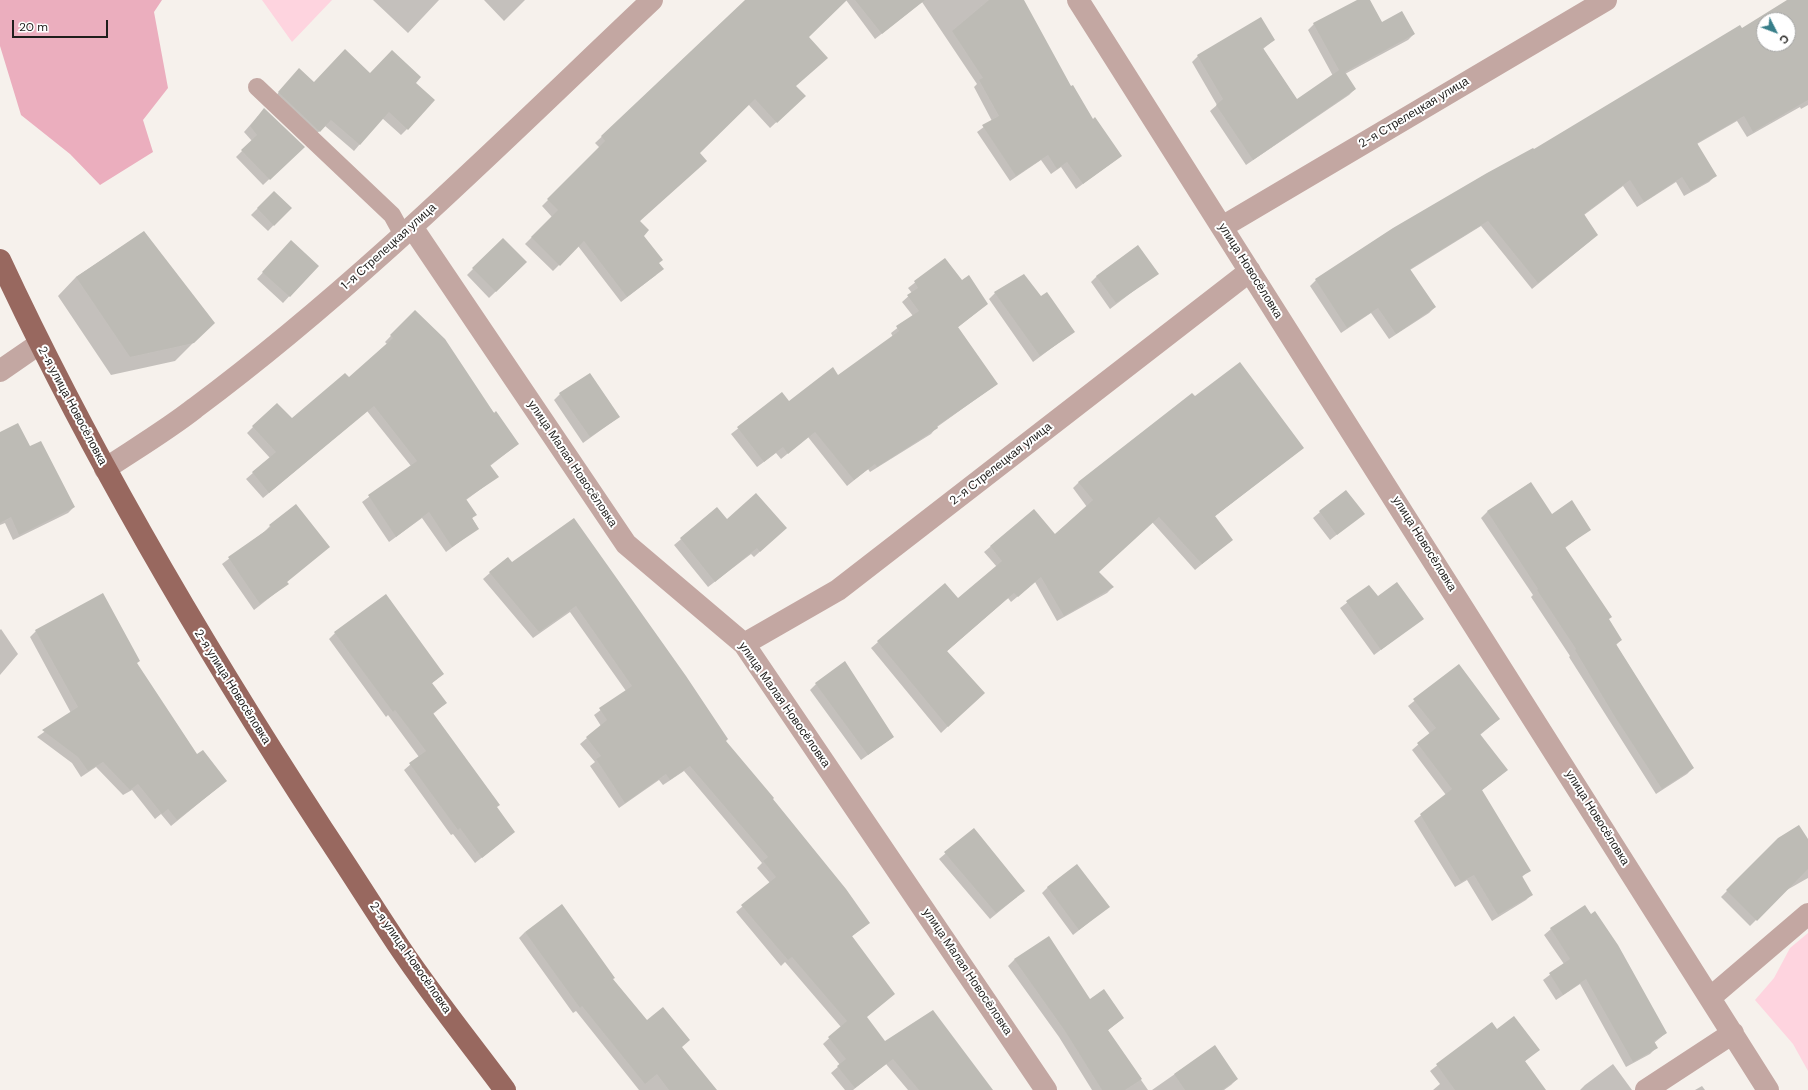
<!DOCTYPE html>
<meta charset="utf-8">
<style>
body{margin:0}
#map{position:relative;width:1808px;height:1090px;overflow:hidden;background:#f6f1ec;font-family:"DM Sans",sans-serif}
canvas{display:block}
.north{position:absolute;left:1756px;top:12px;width:40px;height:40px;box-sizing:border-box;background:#fff;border:1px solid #a5a5a4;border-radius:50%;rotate:132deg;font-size:11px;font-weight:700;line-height:16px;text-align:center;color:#1f1e1c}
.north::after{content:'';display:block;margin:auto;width:14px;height:18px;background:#377e89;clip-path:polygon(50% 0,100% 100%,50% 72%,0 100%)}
.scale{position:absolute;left:12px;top:20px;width:96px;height:18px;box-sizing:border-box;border:2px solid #1f1e1c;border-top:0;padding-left:5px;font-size:12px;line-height:14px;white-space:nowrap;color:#1f1e1c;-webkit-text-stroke:3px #fff;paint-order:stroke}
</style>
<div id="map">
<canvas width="1808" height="1090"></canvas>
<div class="north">С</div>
<div class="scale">20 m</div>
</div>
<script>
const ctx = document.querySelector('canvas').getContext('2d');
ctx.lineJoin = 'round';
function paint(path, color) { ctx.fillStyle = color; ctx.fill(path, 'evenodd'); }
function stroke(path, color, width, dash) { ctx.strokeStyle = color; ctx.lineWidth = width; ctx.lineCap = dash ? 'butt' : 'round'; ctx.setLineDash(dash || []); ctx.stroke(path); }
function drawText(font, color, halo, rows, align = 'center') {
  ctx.font = font + ' "DM Sans",sans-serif'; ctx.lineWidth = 4; ctx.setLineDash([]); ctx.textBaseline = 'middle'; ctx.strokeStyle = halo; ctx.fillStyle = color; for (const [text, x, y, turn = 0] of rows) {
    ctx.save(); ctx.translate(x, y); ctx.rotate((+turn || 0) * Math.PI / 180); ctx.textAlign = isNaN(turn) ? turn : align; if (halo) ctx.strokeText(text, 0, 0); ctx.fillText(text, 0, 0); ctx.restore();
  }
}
paint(new Path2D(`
 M262 0H332L292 42Z
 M1808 933V1071L1793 1044 1755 1000 1774 978 1790 948Z`), '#fed4df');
paint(new Path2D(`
 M0 0H162L154 12 168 88 143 120 153 152 100 185 70 154 21 115 0 46Z`), '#ebaebe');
paint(new Path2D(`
 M373 0H439L408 33Z
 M484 0H525L504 21Z
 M747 0H1019L1071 87 1093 120 1121 156 1076 189 1061 167 1051 174 1041 160 1010 181 977 132 992 121 974 87 977 84 922 2 875 39 846 0 808 37 795 86 798 102 770 128 748 104 698 153 639 222 643 236 658 263 656 275 621 302 578 246 553 271 525 244 552 217 542 206 600 148 595 143Z
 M1359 0H1369L1382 23 1414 34 1408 40 1345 74 1355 89 1349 95 1246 165 1210 111 1217 105 1192 62 1198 56 1274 40 1263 49 1297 100 1333 76 1308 30 1314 24Z
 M1788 0H1808V105L1801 109 1800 107 1747 137 1737 121 1697 144 1715 176 1709 182 1684 196 1676 182 1637 207 1623 186 1584 215 1590 241 1532 289 1481 226 1410 270 1435 307 1429 313 1389 339 1371 313 1341 333 1310 286 1316 280 1742 30ZM1764 20H1788V44H1764Z
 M370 74 415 83 407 129 401 135 382 118 354 151 325 126 313 137 273 99 293 76 314 83Z
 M258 116 303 147 263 185 236 157 252 141 244 132Z
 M274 192 290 208 268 231 251 215Z
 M144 232 195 341 175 361 111 375 58 296 76 277Z
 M503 239 526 262 489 298 467 275Z
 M285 248 317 266 283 303 257 279Z
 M945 259 961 282 987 304 957 328 997 384 937 427 931 434 870 472 868 469 847 486 808 437 781 459 776 453 757 467 731 434 782 394 789 402 838 376 893 337 891 333 913 316 902 302 912 293 908 288Z
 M1157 273 1110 309 1091 282 1097 276Z
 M995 293 1040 297 1073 332 1033 362 989 299Z
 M415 311 518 444 490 466 497 477 466 500 475 515 472 518 478 528 446 552 422 518 389 542 362 502 411 466 367 411 263 498 246 479 270 458 247 433 253 427 291 420 349 378 387 344 385 342Z
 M560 394 619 417 583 443 554 400Z
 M1195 397 1303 448 1214 517 1231 540 1195 570 1152 522 1098 572 1113 587 1107 593 1057 621 1035 582 1011 602 1008 598 946 652 977 699 941 733 871 648 945 585 958 599 997 567 984 552 1034 510 1054 535 1087 507 1073 488 1079 482Z
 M0 433 30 448 74 507 68 513 13 540 5 523 0 525Z
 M1530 483 1551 515 1590 529 1565 548 1621 640 1616 645 1693 768 1687 774 1656 794 1569 657 1570 656 1531 597 1533 595 1481 518 1487 512Z
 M296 505 287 584 254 610 222 564 264 532 270 526Z
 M717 509 726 520 779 534 754 557 751 554 708 587 674 545Z
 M1320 512 1363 514 1330 540 1313 518Z
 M573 520 725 742 869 923 851 937 866 1017 884 1043 976 1090H908L886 1064 853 1090H845L831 1073 840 1065 823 1044 841 1027 785 962 781 966 736 912 770 883 757 868 762 863 684 771 663 785 659 780 619 808 590 766 595 762 580 744 601 726 594 715 626 691 570 612 533 638 483 579 507 558 512 563Z
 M1369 586 1378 598 1423 618 1374 655 1340 608Z
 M1 629 18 654 0 675V630Z
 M36 631 136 663 197 755 226 781 171 826 161 814 155 819 132 790 123 795 96 767 81 777 72 763 37 737 71 713 30 637Z
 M335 633 443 674 431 684 446 703 433 714 496 808 514 832 475 863 453 834 451 835 404 770 419 757 388 715 386 717 329 639Z
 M1458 666 1499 719 1480 735 1507 770 1481 791 1529 870 1521 878 1532 894 1526 900 1492 921 1467 880 1455 887 1414 821 1446 795 1412 750 1430 734 1408 706Z
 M816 684 893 737 861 760 810 690Z
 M974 829 1017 897 990 919 939 859Z
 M1778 839 1808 841V878L1785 891 1750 926 1721 897Z
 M1048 887 1108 907 1073 935 1042 893Z
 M1551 929 1666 1033 1654 1043 1656 1048 1650 1054 1626 1067 1580 984 1556 1000 1543 980 1564 964 1544 935Z
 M525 932 612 979 647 1022 681 1047 715 1090H639L576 1011 573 1013 519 938Z
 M1049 938 1089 1000 1123 1018 1107 1031 1148 1090H1092L1059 1037 1008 966 1014 960Z
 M1491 1023 1497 1030 1539 1049 1524 1062 1545 1090H1433L1440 1084 1430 1071Z
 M1215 1046 1237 1079 1231 1085 1224 1090H1152Z
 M1613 1064 1632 1090H1580L1585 1085Z
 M1702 1086 1705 1090H1695Z`), '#0003');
paint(new Path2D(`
 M745 0H847L809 37 828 58 796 86 806 96 777 123 755 99 700 153 707 161 640 221 649 230 644 236 663 260 659 263 664 269 627 297 584 241 560 266 531 237 558 210 547 199 605 141 601 136Z
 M855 0H925L882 34Z
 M989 0H1024L1071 86 1073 85 1093 119 1095 117 1122 156 1083 184 1067 162 1057 169 1048 155 1016 176 982 125 999 116 979 80 983 78 952 31Z
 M1357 0H1370L1382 22 1402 11 1415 34 1345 72 1356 89 1253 160 1216 105 1223 99 1197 55 1261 17 1275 40 1263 48 1297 99 1339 70 1313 23Z
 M1787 0H1808V100L1753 132 1744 116 1697 143 1717 176 1691 191 1682 177 1644 202 1630 180 1584 214 1598 235 1538 283 1488 221 1410 269 1436 307 1396 334 1378 308 1347 328 1315 279 1393 228 1487 173 1533 148 1534 149 1740 25 1742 28ZM1764 20H1788V44H1764Z
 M345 49 370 73 392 50 421 77 416 83 435 100 408 130 389 112 360 145 331 120 320 132 278 92 299 68 314 82Z
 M264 108 305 147 270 180 241 150 257 135 250 126Z
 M274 191 292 208 274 226 257 208Z
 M144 231 215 323 194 343 130 357 76 277Z
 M503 238 527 262 496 292 472 268Z
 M291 240 319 266 290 297 262 272Z
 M1138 245 1159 274 1116 303 1096 276Z
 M945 258 962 280 969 275 988 304 958 327 998 384 937 426 938 428 877 467 875 464 854 480 815 432 788 454 783 447 764 462 737 427 782 392 789 401 833 367 838 375 899 331 896 326 919 311 907 295 918 288 914 281Z
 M1024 274 1041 296 1047 292 1075 332 1040 356 994 292Z
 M415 310 445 339 494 413 496 411 519 444 490 465 499 477 466 499 477 515 472 518 479 529 452 547 429 512 396 537 368 495 417 461 374 406 269 493 252 472 276 452 252 426 277 403 292 418 345 373 349 377 393 338 390 335Z
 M1240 362 1304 448 1215 516 1233 540 1202 564 1159 517 1099 572 1114 587 1064 616 1041 577 1018 597 1014 593 947 651 985 693 948 727 877 641 945 583 958 598 1002 561 990 546 1034 509 1055 534 1093 500 1078 482 1192 393 1195 396Z
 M590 373 620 417 590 437 559 393Z
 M18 423 30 446 41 441 75 507 19 535 11 517 0 523V432Z
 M1531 482 1552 514 1572 500 1591 530 1565 547 1612 617 1609 619 1622 640 1616 644 1694 768 1662 789 1615 717 1575 650 1576 649 1537 590 1538 589 1487 511Z
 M1346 490 1365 514 1337 535 1319 511Z
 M756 493 787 528 760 552 757 548 715 582 680 538 717 507 727 519Z
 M296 504 330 547 287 582 289 584 260 604 228 557 271 527 269 525Z
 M574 518 686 676 728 739 726 741 774 798 773 799 846 889 870 923 852 936 895 994 867 1017 885 1041 933 1010 993 1090H919L893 1059 855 1088 837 1066 846 1059 828 1037 847 1021 792 957 788 960 741 905 776 877 763 861 768 857 690 766 670 780 666 774 625 803 596 759 601 756 586 737 607 720 599 708 632 686 576 606 539 632 489 572 508 557 512 562Z
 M1397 582 1424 619 1381 650 1346 601 1369 585 1378 596Z
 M103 593 140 661 137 663 197 754 203 750 227 781 177 820 168 809 162 814 138 784 130 790 103 762 88 771 78 757 42 730 78 707 35 630Z
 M386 594 444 674 432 683 447 703 433 713 500 805 497 807 515 832 482 858 460 828 458 830 409 763 426 751 395 710 393 712 334 632Z
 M845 661 894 737 868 755 815 683Z
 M1459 664 1500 719 1480 734 1508 770 1482 790 1531 871 1522 876 1533 895 1498 915 1474 875 1461 882 1420 814 1452 789 1417 743 1436 728 1413 699Z
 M1799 825 1808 839V869L1757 921 1726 890 1778 838Z
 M974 828 1025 891 996 913 944 852Z
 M1077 864 1110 907 1079 930 1047 887Z
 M562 904 615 978 613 979 647 1020 663 1007 690 1040 682 1047 717 1090H669L657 1074 645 1084 582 1006 580 1008 525 932Z
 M1585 905 1591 914 1595 911 1618 945 1667 1033 1654 1041 1658 1048 1633 1062 1586 979 1563 995 1549 973 1570 959 1550 928Z
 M1049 936 1090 999 1104 989 1124 1018 1108 1030 1142 1079 1125 1090H1102L1065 1031 1014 959Z
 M1514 1016 1540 1050 1525 1061 1546 1090H1455L1436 1064 1492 1022 1497 1029Z
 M1215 1045 1238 1079 1222 1090H1185L1174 1074Z`), '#bdbbb5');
stroke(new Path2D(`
 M257 87 392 215 403 235`), '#c3a7a2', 18);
stroke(new Path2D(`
 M1078 0 1768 1090
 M412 227 626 544 744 644 1046 1090
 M1222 227 1606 0
 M0 371 39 344
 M744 644 838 590 1250 271
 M1711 997 1808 914
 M1646 1090 1733 1033`), '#c3a7a2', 22);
stroke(new Path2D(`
 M105 469C135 449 167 430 195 408 359 286 504 140 652 0`), '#c3a7a2', 22);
stroke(new Path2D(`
 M0 260C92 458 203 646 323 830 349 869 374 909 400 948 433 997 470 1043 505 1090`), '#98685f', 22);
drawText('12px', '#1f1e1c', '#fff', [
 ["2-я Стрелецкая улица",1414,113,-31],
 ["1-я Стрелецкая улица",389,247,-42],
 ["улица Новосёловка",1250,271,58],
 ["2-я улица Новосёловка",72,406,62],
 ["улица Малая Новосёловка",572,464,56],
 ["2-я Стрелецкая улица",1001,464,-38],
 ["улица Новосёловка",1424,544,58],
 ["2-я улица Новосёловка",232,687,58],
 ["улица Малая Новосёловка",784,705,55],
 ["улица Новосёловка",1597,818,58],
 ["2-я улица Новосёловка",410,958,55],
 ["улица Малая Новосёловка",967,972,56]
]);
</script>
